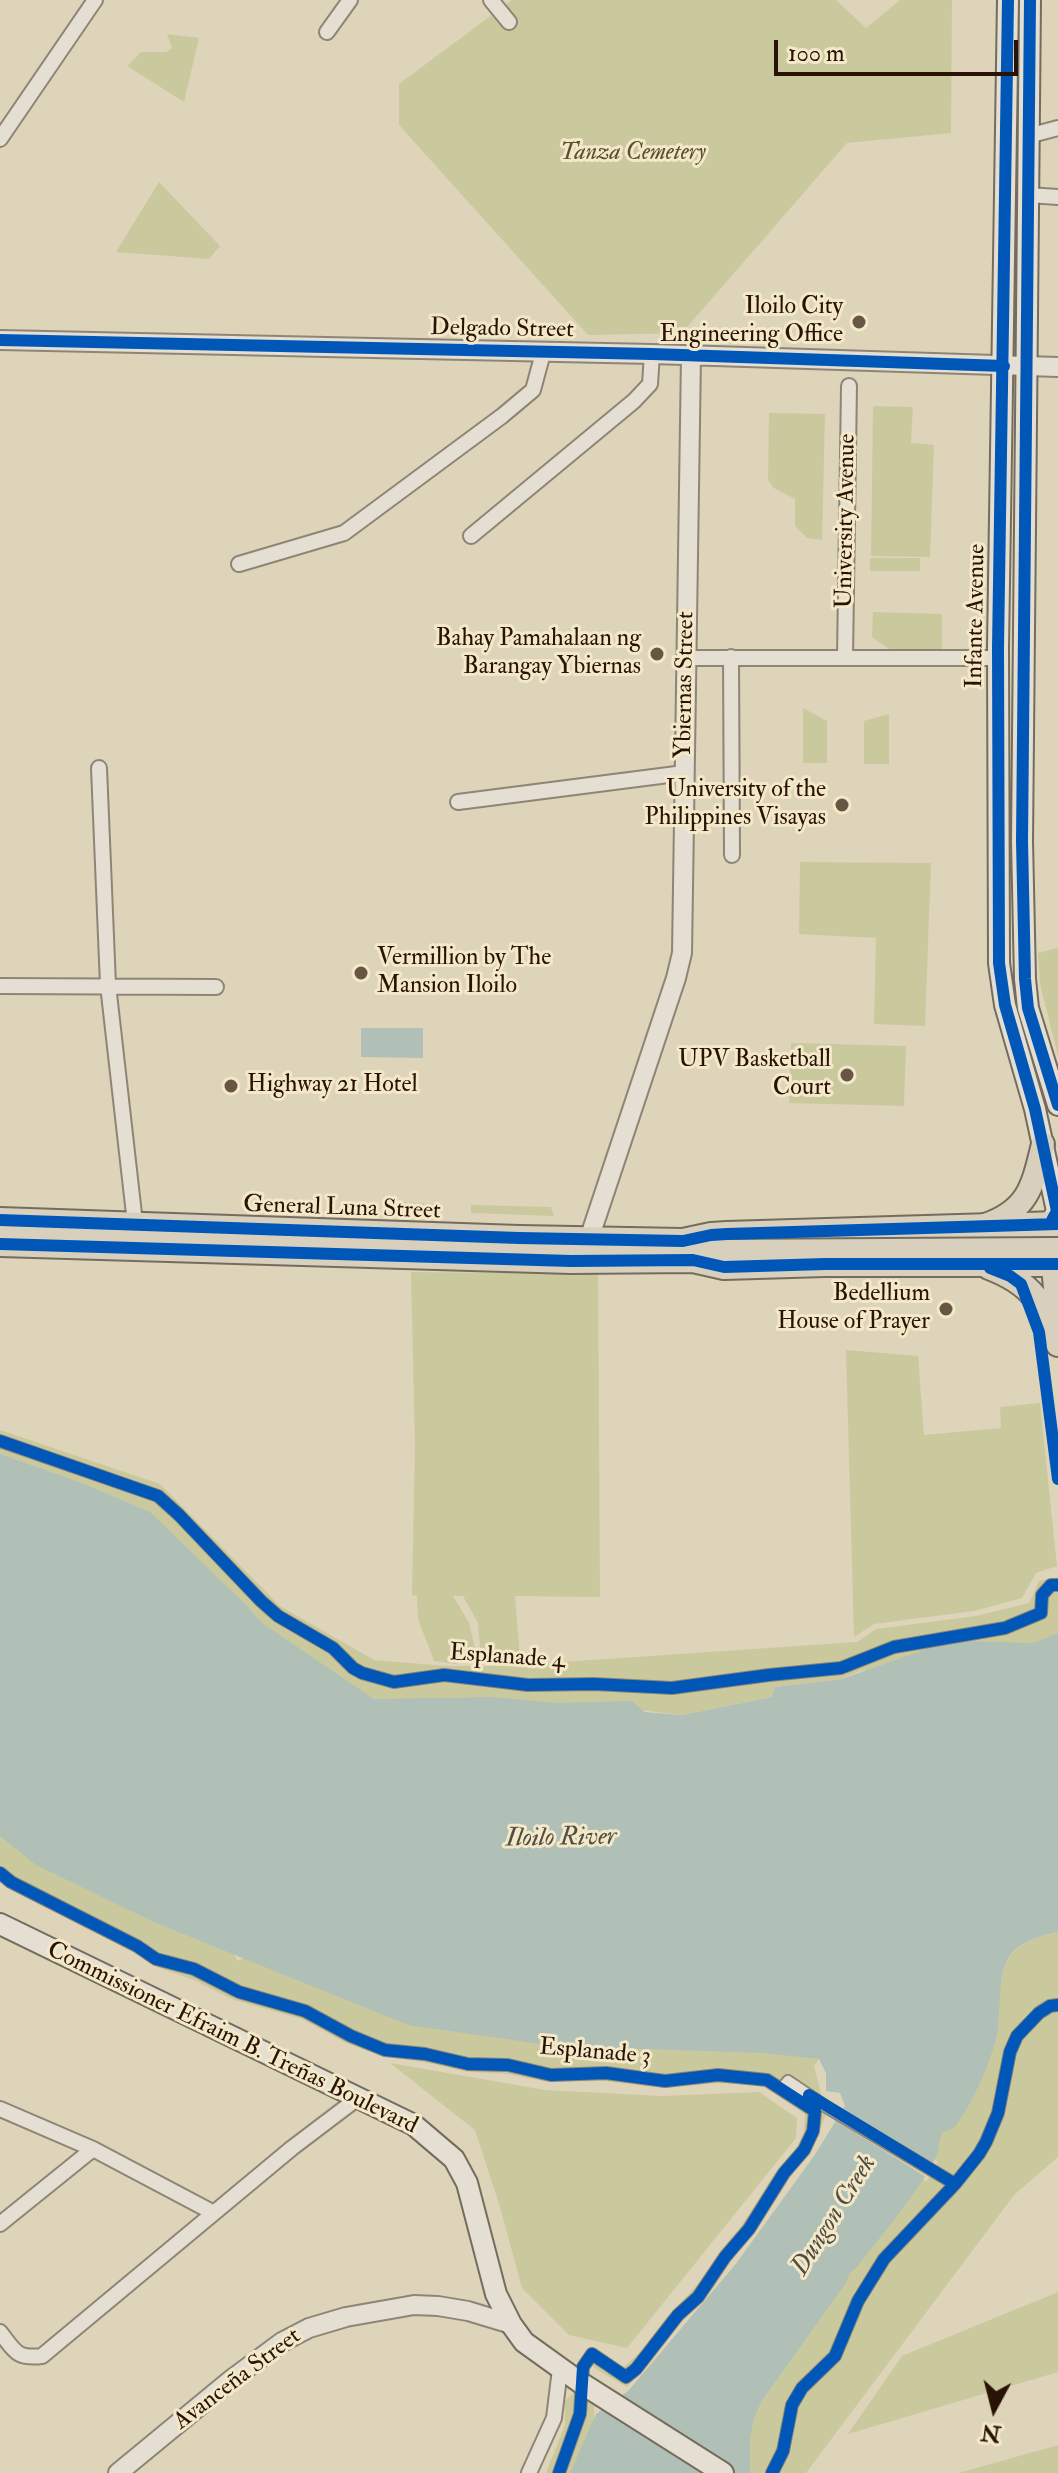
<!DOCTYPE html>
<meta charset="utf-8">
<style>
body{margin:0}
#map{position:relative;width:1058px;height:2473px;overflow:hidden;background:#ded4b9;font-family:"IM FELL Double Pica",serif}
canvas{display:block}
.north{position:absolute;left:954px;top:2369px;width:80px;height:80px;-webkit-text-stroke:6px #f3e8c8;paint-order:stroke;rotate:187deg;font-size:22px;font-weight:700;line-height:32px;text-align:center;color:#291206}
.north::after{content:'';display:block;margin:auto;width:28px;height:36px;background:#291206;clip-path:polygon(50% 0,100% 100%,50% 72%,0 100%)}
.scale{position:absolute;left:774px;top:40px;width:244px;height:36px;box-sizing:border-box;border:4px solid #291206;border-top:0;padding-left:10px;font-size:24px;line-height:28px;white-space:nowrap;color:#291206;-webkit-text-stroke:6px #f3e8c8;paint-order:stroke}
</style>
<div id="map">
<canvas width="1058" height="2473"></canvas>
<div class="north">N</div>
<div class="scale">100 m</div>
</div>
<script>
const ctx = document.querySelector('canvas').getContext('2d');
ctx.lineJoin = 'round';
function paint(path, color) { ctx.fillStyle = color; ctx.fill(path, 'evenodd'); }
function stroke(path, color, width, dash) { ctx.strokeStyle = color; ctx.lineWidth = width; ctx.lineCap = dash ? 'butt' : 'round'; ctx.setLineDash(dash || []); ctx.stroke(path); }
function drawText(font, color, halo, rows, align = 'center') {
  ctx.font = font + ' "IM FELL Double Pica",serif'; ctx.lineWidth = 6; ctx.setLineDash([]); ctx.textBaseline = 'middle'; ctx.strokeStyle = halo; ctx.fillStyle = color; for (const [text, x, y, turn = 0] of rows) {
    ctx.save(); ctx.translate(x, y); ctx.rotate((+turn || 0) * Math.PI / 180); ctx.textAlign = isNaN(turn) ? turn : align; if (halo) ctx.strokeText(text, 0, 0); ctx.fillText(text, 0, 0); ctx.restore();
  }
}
paint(new Path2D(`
 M512 0H836L866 28 900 0H952L951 133 847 143 682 333 588 335 399 125V84Z
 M167 34 199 38 184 102 127 66 141 52H166L172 48Z
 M159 182 220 246 209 259 116 252Z
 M873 406 913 407 911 443 934 445 930 557 871 556Z
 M769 413 825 414 822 540 807 538 795 526V499L774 488 768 480Z
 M870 558H920V571H870Z
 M873 612 942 614V650L889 649 872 637Z
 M803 708 827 721V763H803Z
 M889 714V764H864V721Z
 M800 862 931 863 925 1026 874 1024 876 938 799 934Z
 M1058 948V1056L1040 984 1038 953Z
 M791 1043 906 1046 904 1106 789 1103Z
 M381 1201 436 1204V1212L383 1210Z
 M471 1205 551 1207 554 1216 471 1213Z
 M411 1272 598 1274 600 1597 515 1596 520 1658 481 1661 478 1623 463 1596H453L469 1623 476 1652 456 1664 434 1661 418 1619 417 1596 412 1595 415 1445Z
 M846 1350 918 1356 924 1435 1001 1428 1000 1407 1040 1403 1057 1566 1036 1573 1022 1598 974 1611 874 1624 854 1637Z
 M0 1430 160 1484 280 1606 374 1660 447 1666H502L857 1642 876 1629 976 1616 1029 1603 1039 1581 1058 1577V1649L860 1671 842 1679 775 1687 772 1697 682 1715 607 1706 374 1699 0 1472Z
 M0 1801 222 1936 238 1961 270 1941 829 2044 814 2066 822 2098 831 2101 811 2153 794 2172 755 2232 732 2259 713 2288 672 2332 627 2387 599 2371 581 2357 590 2347 607 2359 624 2367 641 2351 666 2318 703 2279 721 2250 742 2225 777 2170 797 2147 804 2132 805 2114 765 2086 717 2083 666 2088 604 2081 547 2082 508 2074 468 2072 424 2062 384 2057 346 2043 302 2019 234 2000 194 1980 154 1966 130 1950 7 1888 0 1882Z
 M1058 1932V2157L1014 2195 806 2473H750L731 2422 917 2173 926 2182 938 2162 921 2147 993 1984 1003 1980 1001 1979C1005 1948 1030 1938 1058 1932Z
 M390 2063 545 2090 662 2096 759 2092 797 2118 796 2138 627 2348 569 2335 522 2288 500 2207 475 2130Z
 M1058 2292V2372L848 2434 902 2356Z
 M575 2391 594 2404V2473H546L565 2425V2401Z
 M1058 2445V2473H959Z`), '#cac99e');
paint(new Path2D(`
 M361 1028H423V1058L361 1057Z
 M0 1454 82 1483 150 1512 243 1602 262 1623 374 1699 493 1697 555 1703 632 1701 645 1712 682 1715 772 1697 775 1687 842 1679 918 1652 931 1645 964 1641 1033 1643 1058 1633V1932C991 1946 1004 1973 998 2028 995 2054 973 2102 957 2124 954 2129 948 2130 942 2133 938 2142 940 2150 936 2157 919 2192 882 2234 858 2266L850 2273 846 2283 761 2402 753 2421 750 2440V2473H570L596 2414 628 2391 735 2265 814 2156 845 2106 840 2093 826 2091V2073L819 2059 763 2053 555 2046 408 2025 156 1923 36 1865 0 1836Z`), '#b1c0b6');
paint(new Path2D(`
 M840 2107 936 2165 928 2178 833 2119Z`), '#ded4b9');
const pedestrian = new Path2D(`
 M0 1441 158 1496 179 1515 261 1601 278 1616 333 1648 353 1668 362 1673 394 1682 444 1675 528 1685 594 1684 672 1688 769 1675 841 1668 894 1647 1005 1628 1041 1613 1042 1595 1051 1585H1058
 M0 1873 11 1882 137 1946 156 1959 194 1969 239 1992 305 2011 351 2036 385 2050 425 2054 468 2064 508 2065 551 2075 606 2073 665 2081 718 2075 767 2080 815 2111 813 2131 804 2150 784 2173 749 2229 725 2257 698 2297 678 2315 636 2369 626 2377 592 2354 583 2367 580 2414 559 2473
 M782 2088 788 2081 828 2108 955 2184
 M772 2473 783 2451 792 2405 802 2388 835 2356 858 2301 884 2259 955 2184 979 2154 986 2142 998 2113 1010 2052 1017 2036 1039 2013 1050 2006 1058 2005`);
const minor = new Path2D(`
 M491 0 509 22
 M327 32 350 0
 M1028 136 1058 128
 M0 139 95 0
 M1028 195 1058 197
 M471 536 634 401 650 384 652 354
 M239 564 344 533 502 416 533 390 543 353
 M731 657 732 855
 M845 657 849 386
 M687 658H998
 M99 768 108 985 135 1223
 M458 802 684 773
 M0 986 216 987
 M0 2109 93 2149 214 2213
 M0 2224 93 2149
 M0 2332C15 2351 16 2359 42 2356L292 2148 358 2098
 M529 2473 554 2418 560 2369`);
const tertiary = new Path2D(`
 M0 340 652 354 1058 367
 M589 1239 676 978 682 953 691 356
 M118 2473 232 2379 282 2342 309 2328 346 2317 414 2305 438 2306 468 2311 511 2324`);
const secondary = new Path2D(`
 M1008 0 998 647 999 963 1005 1005 1035 1109 1057 1211 1050 1224
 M1030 0 1022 841 1025 979 1028 1008 1058 1105
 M0 1924 414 2125 454 2159 467 2183 496 2294 511 2324 524 2342 581 2383 723 2473`);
const primary = new Path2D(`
 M985 1225C1029 1210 1033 1185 1043 1144`);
const trunk = new Path2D(`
 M0 1220 519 1238 683 1241 711 1235 727 1234 1058 1224
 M0 1244 571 1261 693 1260 724 1267 825 1264H1058
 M1052 1249 1058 1306
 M989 1267C1033 1284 1042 1302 1058 1344`);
stroke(pedestrian, '#8e8575', 14);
stroke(minor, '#8e8575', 18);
stroke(tertiary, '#8e8575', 22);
stroke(secondary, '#746c5d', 24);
stroke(primary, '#746c5d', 26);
stroke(trunk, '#746c5d', 28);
stroke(pedestrian, '#e4dfd2', 10);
stroke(minor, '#e4dfd2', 14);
stroke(tertiary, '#e4dfd2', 18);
stroke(secondary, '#e4dfd2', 20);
stroke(primary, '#d8d0bd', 22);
stroke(trunk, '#d8d0bd', 24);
const primaryBridge = new Path2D(`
 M712 1251 1058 1249`);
stroke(primaryBridge, '#746c5d', 26, []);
stroke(primaryBridge, '#d8d0bd', 22);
stroke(new Path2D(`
 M1008 0 998 647 999 963 1005 1005 1035 1109 1057 1211 1050 1224
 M1030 0 1022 841 1025 979 1028 1008 1058 1105
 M0 340 652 354 1004 366
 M0 1220 519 1238 683 1241 711 1235 727 1234 1058 1224
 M0 1244 571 1261 693 1260 724 1267 825 1264H1058
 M990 1268 1010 1276 1021 1284 1039 1332 1058 1479
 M0 1441 158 1496 179 1515 261 1601 278 1616 333 1648 353 1668 362 1673 394 1682 444 1675 528 1685 594 1684 672 1688 769 1675 841 1668 894 1647 1005 1628 1041 1613 1042 1595 1051 1585H1058
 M0 1873 11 1882 137 1946 156 1959 194 1969 239 1992 305 2011 351 2036 385 2050 425 2054 468 2064 508 2065 551 2075 606 2073 665 2081 718 2075 767 2080 815 2111 813 2131 804 2150 784 2173 749 2229 725 2257 698 2297 678 2315 636 2369 626 2377 592 2354 583 2367 580 2414 559 2473
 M809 2095 955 2184
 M772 2473 783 2451 792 2405 802 2388 835 2356 858 2301 884 2259 955 2184 979 2154 986 2142 998 2113 1010 2052 1017 2036 1039 2013 1050 2006 1058 2005`), '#0057b8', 12);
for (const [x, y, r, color] of [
 [859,322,8,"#685645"],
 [657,654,8,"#685645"],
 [842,805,8,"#685645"],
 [361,973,8,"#685645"],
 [847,1075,8,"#685645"],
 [231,1086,8,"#685645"],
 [946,1309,8,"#685645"]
]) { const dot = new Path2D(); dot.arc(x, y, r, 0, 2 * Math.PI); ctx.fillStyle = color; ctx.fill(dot); stroke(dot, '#f3e8c8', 3); }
drawText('italic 24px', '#5c4f33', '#f3e8c8', [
 ["Tanza Cemetery",633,154]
]);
drawText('24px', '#291206', '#f3e8c8', [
 ["Iloilo City",843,308],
 ["Engineering Office",843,336],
 ["Bahay Pamahalaan ng",641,640],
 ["Barangay Ybiernas",641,668],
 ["University of the",826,791],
 ["Philippines Visayas",826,819],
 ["Vermillion by The",377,959,"left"],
 ["Mansion Iloilo",377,987,"left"],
 ["UPV Basketball",831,1061],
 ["Court",831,1089],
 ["Highway 21 Hotel",247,1086,"left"],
 ["Bedellium",930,1295],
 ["House of Prayer",930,1323]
], 'right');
drawText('24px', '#291206', '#f3e8c8', [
 ["Delgado Street",502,330,1],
 ["University Avenue",847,521,-89],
 ["Infante Avenue",977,616,-89],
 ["Ybiernas Street",686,685,-89],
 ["General Luna Street",342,1209,2],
 ["Esplanade 4",507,1658,4],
 ["Commissioner Efraim B. Treñas Boulevard",232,2039,26],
 ["Esplanade 3",595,2053,5],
 ["Avanceña Street",238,2380,-37]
]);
drawText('italic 26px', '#524c43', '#f3e8c8', [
 ["Iloilo River",561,1839,-1],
 ["Dungon Creek",835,2216,-58]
]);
</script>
